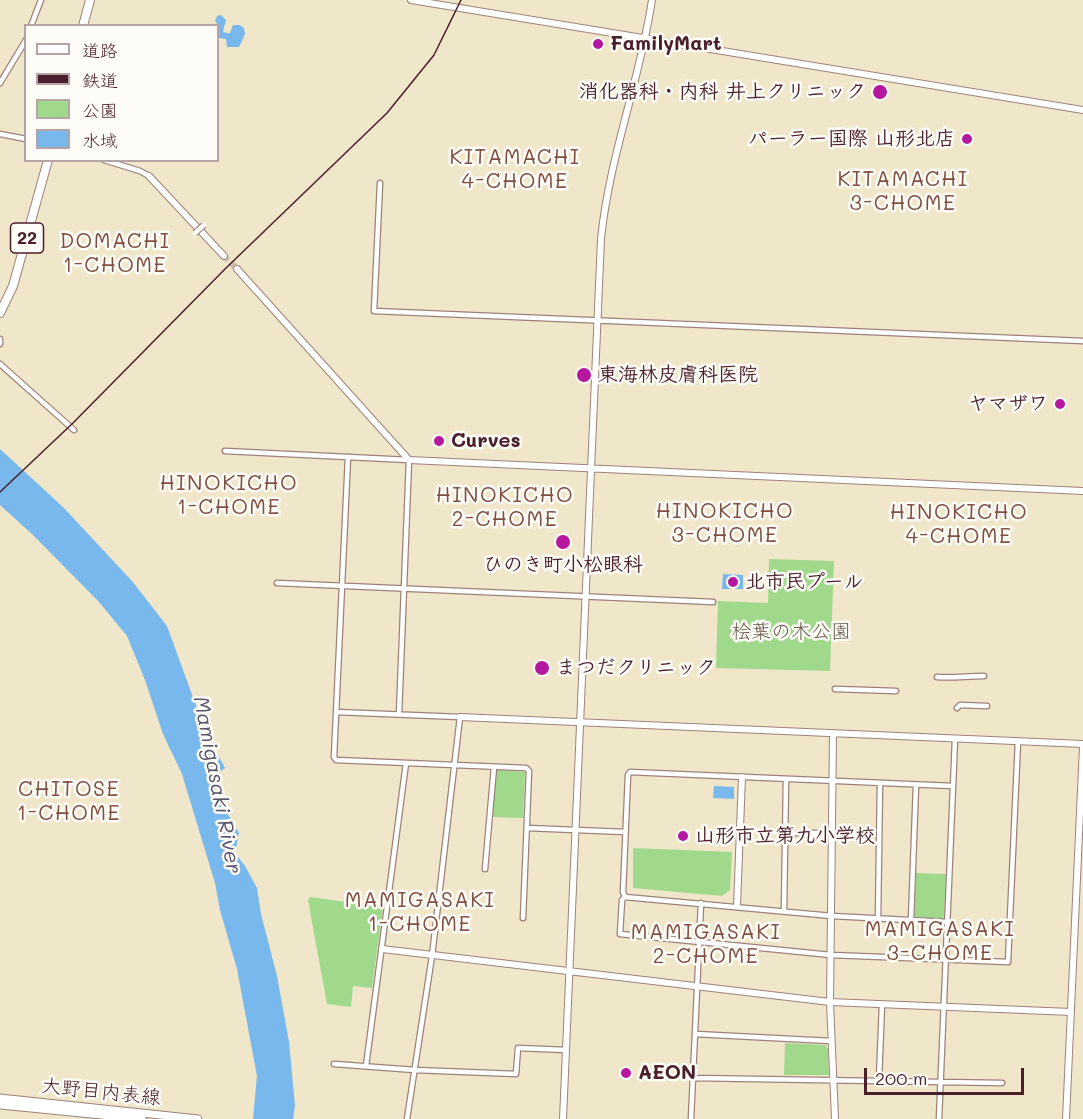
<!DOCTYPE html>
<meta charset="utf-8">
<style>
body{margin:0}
#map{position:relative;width:1083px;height:1119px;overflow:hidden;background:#f0e6ca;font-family:Mali,"Klee One",sans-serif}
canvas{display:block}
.legend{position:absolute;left:24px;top:24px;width:195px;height:138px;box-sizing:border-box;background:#fdfcf7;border:2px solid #b5a4a5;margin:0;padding:8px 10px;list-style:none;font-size:18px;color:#4a1f2b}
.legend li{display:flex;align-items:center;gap:12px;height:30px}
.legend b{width:30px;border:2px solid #b5a4a5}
.scale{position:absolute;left:864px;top:1068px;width:160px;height:27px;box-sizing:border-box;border:3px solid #4a1f2b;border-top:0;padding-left:8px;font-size:18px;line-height:21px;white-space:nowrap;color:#4a1f2b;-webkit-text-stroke:4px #fdfcf7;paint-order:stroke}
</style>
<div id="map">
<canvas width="1083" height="1119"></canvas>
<ul class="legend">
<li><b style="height:8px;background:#fff"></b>道路</li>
<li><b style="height:8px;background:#4a1f2b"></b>鉄道</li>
<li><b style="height:16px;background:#a0d98c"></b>公園</li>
<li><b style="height:16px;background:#78b8ec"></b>水域</li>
</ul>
<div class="scale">200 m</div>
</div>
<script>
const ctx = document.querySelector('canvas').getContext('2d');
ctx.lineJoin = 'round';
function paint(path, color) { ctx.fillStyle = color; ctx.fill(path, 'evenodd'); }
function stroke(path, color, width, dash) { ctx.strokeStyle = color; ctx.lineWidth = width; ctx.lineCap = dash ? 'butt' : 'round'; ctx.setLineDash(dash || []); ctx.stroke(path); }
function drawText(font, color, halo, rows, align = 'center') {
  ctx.font = font + ' Mali,"Klee One",sans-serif'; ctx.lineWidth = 5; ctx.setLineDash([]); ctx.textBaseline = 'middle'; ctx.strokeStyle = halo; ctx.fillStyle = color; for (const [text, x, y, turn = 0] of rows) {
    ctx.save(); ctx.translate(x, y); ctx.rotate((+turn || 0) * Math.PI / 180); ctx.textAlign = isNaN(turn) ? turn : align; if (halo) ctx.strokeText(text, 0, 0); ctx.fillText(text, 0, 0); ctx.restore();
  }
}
paint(new Path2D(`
 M769 559 834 561 830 671 716 668 718 601 768 603Z
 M496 770 525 772 523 818 492 817Z
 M633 848 732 852 730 890 722 896 633 888Z
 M916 873 946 874 944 917 941 920 914 919Z
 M310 897 383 907 372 988 353 986 351 1007 327 1004 308 900Z
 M785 1043 825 1045 828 1049 829 1075H784Z`), '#a0d98c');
paint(new Path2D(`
 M221 15 226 20 223 31 226 33H230L233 25H240L244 28 245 34 239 47H227L226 39 218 38V25L215 21 217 16Z
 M0 449 63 507 132 581 167 626 206 733 225 768 215 776 217 796 239 833 235 853 245 866 257 888 261 914 277 976 289 1042 295 1106 293 1119H253L257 1076 237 969 220 910 215 883 182 774 163 734 145 680 127 636 99 602 33 535 0 505Z
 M723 574 743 575V589H722Z
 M714 786 734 787V799L713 798Z`), '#78b8ec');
stroke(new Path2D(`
 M224 256 237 269`), '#cfbeaa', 6, [6, 3]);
const minor = new Path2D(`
 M31 26 41 0
 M0 83 26 40
 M0 134 26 139
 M104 160 140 171 149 176
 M380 183 374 311 1083 341
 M0 339V344
 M0 364 74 430
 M225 451 409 460 399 714
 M348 457 334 757 336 760 526 768 529 771 523 918
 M277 583 713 602
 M937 677C954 678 967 676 984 676
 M835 689 896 691
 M957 708 960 705 987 706
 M336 712 460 717 432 956 407 1119
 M527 828 625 832
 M785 833H832
 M485 869 494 767
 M625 897 622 900 620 934 831 955 1008 962 1018 741
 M784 911 786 779
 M878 919 880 783
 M911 920 916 785
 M947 922 832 916 625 897 623 892 628 775 630 772 953 786
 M695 1034 831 1041
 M334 1064 415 1070 516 1074 518 1048 566 1050
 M366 1066 406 763
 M693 1078 1002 1083
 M879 1080 882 1004
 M691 1119 701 903
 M939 1119 955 739`);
const tertiary = new Path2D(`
 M411 0 1083 110
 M149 176 224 256
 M237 269 409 460 1083 491
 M460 717 1083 744
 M833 734 830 1002 835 1119
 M737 906 742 777
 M382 949 830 1002 1071 1012
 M563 1119 601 239C609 158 640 80 652 0
 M1066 1119 1083 746`);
const secondary = new Path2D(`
 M0 1098 198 1119
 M0 1105 142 1119`);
const primary = new Path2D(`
 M83 26 90 0
 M0 313 13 286 48 160`);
stroke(minor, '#9d827a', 7);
stroke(tertiary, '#9d827a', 8);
stroke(secondary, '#9d827a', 9);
stroke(primary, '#9d827a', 10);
stroke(minor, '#fff', 4.5);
stroke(tertiary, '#fff', 6);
stroke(secondary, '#fff', 7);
stroke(primary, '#fff', 8);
stroke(new Path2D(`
 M0 492 73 423 225 269 387 113 434 55 461 0`), '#4a1f2b', 1.5);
const minorBridge = new Path2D(`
 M195 233 204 225`);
stroke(minorBridge, '#9d827a', 7, []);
stroke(minorBridge, '#fff', 4.5);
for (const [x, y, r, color] of [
 [598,44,6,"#b5179e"],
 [880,92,8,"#b5179e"],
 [967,139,6,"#b5179e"],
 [584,375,8,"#b5179e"],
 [1060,404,6,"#b5179e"],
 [439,441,6,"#b5179e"],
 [563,542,8,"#b5179e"],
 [733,582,6,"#b5179e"],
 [542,668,8,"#b5179e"],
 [683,836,6,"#b5179e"],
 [626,1073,6,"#b5179e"]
]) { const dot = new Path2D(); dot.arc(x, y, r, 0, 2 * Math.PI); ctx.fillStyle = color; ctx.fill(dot); stroke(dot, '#fdfcf7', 2); }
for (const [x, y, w] of [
 [27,238,33]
]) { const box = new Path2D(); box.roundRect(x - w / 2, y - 15, w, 30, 4.5); ctx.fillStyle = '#fdfcf7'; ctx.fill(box); stroke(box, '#4a1f2b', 1.5); }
drawText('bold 18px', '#4a1f2b', null, [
 ["22",27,238]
]);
drawText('bold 20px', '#4a1f2b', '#fdfcf7', [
 ["FamilyMart",610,44],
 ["消化器科・内科 井上クリニック",866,92,"right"],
 ["パーラー国際 山形北店",955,139,"right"],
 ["東海林皮膚科医院",598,375],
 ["ヤマザワ",1048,404,"right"],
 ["Curves",451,441],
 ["ひのき町小松眼科",563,565,"center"],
 ["北市民プール",745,582],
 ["まつだクリニック",556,668],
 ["山形市立第九小学校",695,836],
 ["AEON",638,1073]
], 'left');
drawText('20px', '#645748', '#fdfcf7', [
 ["桧葉の木公園",791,632]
]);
drawText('20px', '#4a1f2b', '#fdfcf7', [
 ["大野目内表線",101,1092,6]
]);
ctx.letterSpacing = '1.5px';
drawText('21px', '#804f42', '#fdfcf7', [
 ["KITAMACHI",515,158],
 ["4-CHOME",515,182],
 ["KITAMACHI",903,180],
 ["3-CHOME",903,204],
 ["DOMACHI",115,242],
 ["1-CHOME",115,266],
 ["HINOKICHO",229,484],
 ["1-CHOME",229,508],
 ["HINOKICHO",505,496],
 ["2-CHOME",505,520],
 ["HINOKICHO",725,512],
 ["3-CHOME",725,536],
 ["HINOKICHO",959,513],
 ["4-CHOME",959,537],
 ["CHITOSE",69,790],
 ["1-CHOME",69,814],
 ["MAMIGASAKI",420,901],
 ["1-CHOME",420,925],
 ["MAMIGASAKI",940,930],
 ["3-CHOME",940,954],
 ["MAMIGASAKI",706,933],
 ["2-CHOME",706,957]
]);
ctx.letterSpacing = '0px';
drawText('italic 21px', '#5a556f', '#fdfcf7', [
 ["Mamigasaki River",217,785,79]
]);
</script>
